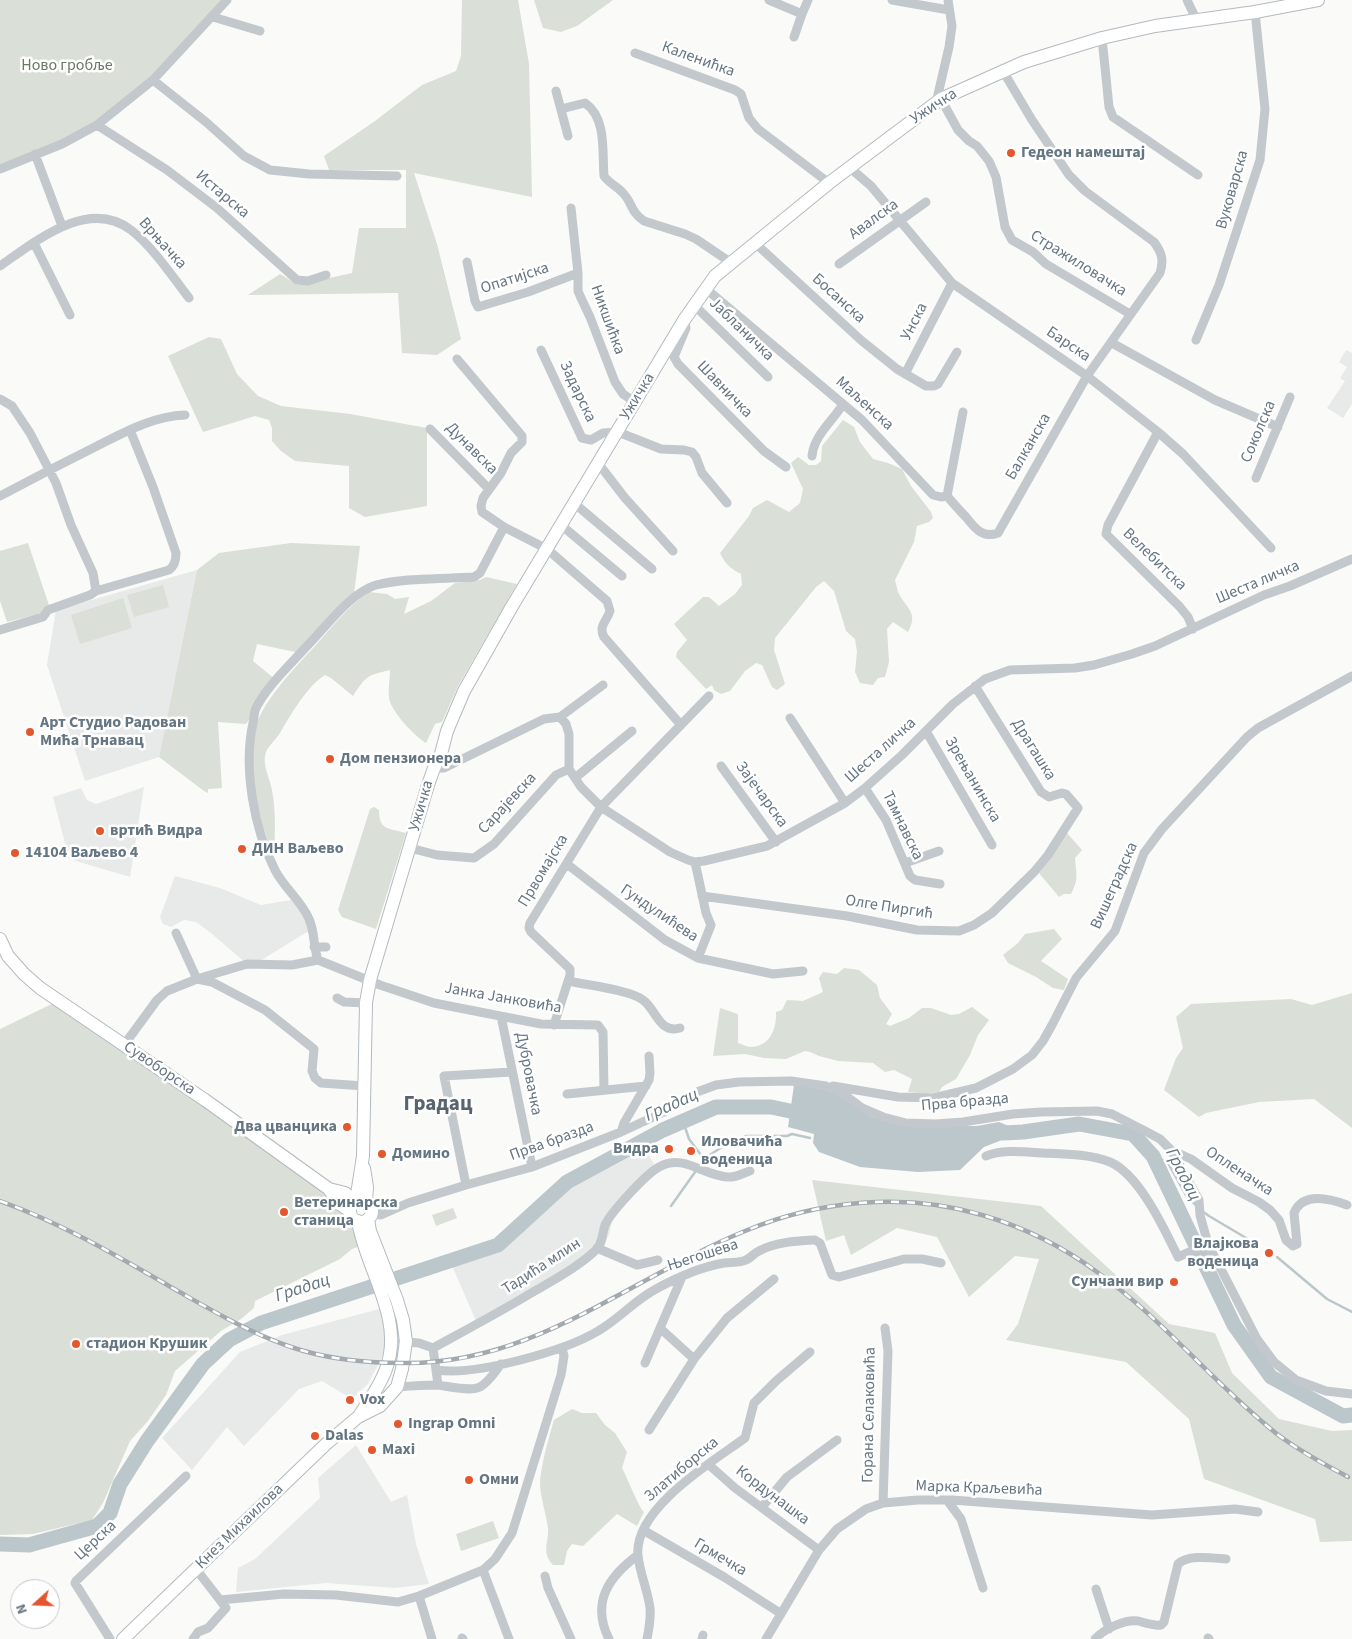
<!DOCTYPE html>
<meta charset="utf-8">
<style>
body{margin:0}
#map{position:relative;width:1352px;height:1639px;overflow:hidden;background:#fafaf8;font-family:"Source Sans 3",sans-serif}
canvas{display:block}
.north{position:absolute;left:10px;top:1579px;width:50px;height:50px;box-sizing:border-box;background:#fff;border:1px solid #c1c8cd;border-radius:50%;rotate:250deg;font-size:14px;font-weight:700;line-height:20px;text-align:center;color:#657683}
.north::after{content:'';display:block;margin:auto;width:18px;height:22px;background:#e4572e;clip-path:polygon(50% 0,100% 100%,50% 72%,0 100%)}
</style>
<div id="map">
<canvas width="1352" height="1639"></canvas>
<div class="north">N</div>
</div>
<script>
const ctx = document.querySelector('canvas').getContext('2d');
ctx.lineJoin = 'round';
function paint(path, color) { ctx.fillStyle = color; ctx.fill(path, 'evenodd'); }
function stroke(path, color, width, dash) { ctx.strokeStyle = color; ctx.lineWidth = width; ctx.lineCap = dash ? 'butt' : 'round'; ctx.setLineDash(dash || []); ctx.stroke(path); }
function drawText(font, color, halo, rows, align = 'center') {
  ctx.font = font + ' "Source Sans 3",sans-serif'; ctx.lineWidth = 5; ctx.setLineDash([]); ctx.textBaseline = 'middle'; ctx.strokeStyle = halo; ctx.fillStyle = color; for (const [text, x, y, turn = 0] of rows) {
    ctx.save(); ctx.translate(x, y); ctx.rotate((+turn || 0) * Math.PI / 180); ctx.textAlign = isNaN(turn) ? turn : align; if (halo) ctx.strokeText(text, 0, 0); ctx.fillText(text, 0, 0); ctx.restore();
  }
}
paint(new Path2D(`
 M1346 350 1352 353V404L1343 418 1327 408 1345 381 1340 378 1347 367 1339 362Z
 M197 570 159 757 85 781 47 665 56 610Z
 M144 787 130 877 69 859 53 797 81 788 87 800 96 804Z
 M175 876 220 888 261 905 297 899 313 932H307L255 964H247L211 933 196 922 184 920 171 927 163 924 160 917Z
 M644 1146 656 1168 613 1217 609 1235 605 1241 592 1253 476 1321 450 1261 508 1241 578 1179Z
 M383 1308 390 1334 381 1359 368 1384 352 1399 322 1381 299 1389 244 1446 227 1427 192 1470 162 1438 240 1352 282 1335Z
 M356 1445 391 1502 407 1495 416 1544 429 1584 395 1588 326 1583 236 1592 238 1568 255 1559 320 1498 318 1478Z`), '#e8e9e9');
paint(new Path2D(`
 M0 0H227L153 80 97 125 0 169Z
 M462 0H518L529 64 532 197 414 173 437 244 461 339 437 355 402 353 398 293 248 295 280 274 298 285 352 273 359 228H406V170H329L324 156 375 121 422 85 456 71 461 56Z
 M534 0H613L577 26 561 32 543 28Z
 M209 337 221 339 237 374 258 396 281 406 350 414 427 428V506L365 517 349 508V466L295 461 281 451 272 441V428L269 420 255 416 203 432 168 356Z
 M843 420 854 427 860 442 873 459 888 463 902 469 911 486 931 512 933 518 929 522 917 526 914 542 895 580C896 584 897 588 898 592 906 609 919 612 908 632L893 622 887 629 889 662 885 677 878 678 873 685 860 683 855 672 857 652 855 639 846 631 834 591 824 581 816 587 775 638 774 650 785 684 777 690 772 687 762 665 756 663 745 671 730 691 721 694 714 690 712 685 706 689 676 657 677 652 687 640 674 624 703 597H709L719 606 735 594 742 585 741 574C731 569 725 564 720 553L749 516 753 508 767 500 789 512 800 503 803 489 791 463 798 457 809 465H816L821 461 822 446Z
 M28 543 51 611 7 622 0 601V551Z
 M291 543 360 546 354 594 300 653 257 644 253 661 276 680 246 724 218 722 222 788 208 789V793L204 791 159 757 197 570 219 553Z
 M486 577 517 584 458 686 442 722 435 724 426 743C414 736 391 711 389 698 388 689 390 679 390 670 366 676 367 675 353 696L331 678 325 675C307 686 290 716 280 733 275 741 266 747 265 756 263 766 270 779 272 790 276 812 275 834 274 856 259 823 245 759 256 725 265 699 296 666 315 646 332 627 348 606 369 592L387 594 395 599 409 597 404 614 431 601 455 583 480 580Z
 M163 585 169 607 134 617 127 595Z
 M123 598 132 628 80 644 71 615Z
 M374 807 379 810C379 831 389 828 406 833L376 929 342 917 338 910 370 809Z
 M1067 833 1082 850 1075 858C1076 874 1079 879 1071 894H1064L1059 897 1039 873Z
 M1054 929 1062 939 1041 961 1068 979 1064 990 1053 988 1036 977 1008 963 1003 955 1018 943 1025 934Z
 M844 968 859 970 877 985 880 998 892 1014 886 1024 890 1026 909 1018 922 1008H931L951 1015 959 1014 972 1007 989 1020 978 1035 970 1055 956 1079 942 1087 939 1092 926 1094 908 1092 912 1079 894 1070 885 1072 873 1063 838 1061 819 1056 810 1052 805 1051 786 1059 764 1058 745 1054 713 1056 720 1008 738 1014V1043C742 1044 747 1047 750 1047 770 1047 777 1028 776 1012L782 1010 787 1000 803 1001 823 992 819 978 823 972 837 974Z
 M1352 993V1128L1314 1099 1259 1102 1206 1113 1199 1117 1164 1090 1176 1058 1183 1048 1176 1017 1191 1004 1291 999 1312 1005Z
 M58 1001 272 1149 351 1214 355 1220 363 1245 352 1249 340 1259 255 1301 254 1308 241 1319 221 1331 175 1371 166 1395 148 1421 130 1441 103 1503 92 1520 33 1534 0 1535V1029Z
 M812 1180 1041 1206 1169 1324 1215 1333 1232 1373 1279 1419 1332 1431 1352 1430V1541L1320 1542 1315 1519 1204 1479 1189 1419 1126 1362 1006 1340 1018 1324 1039 1259 1015 1256 969 1297 937 1237 897 1228 851 1255 844 1235 826 1241Z
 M453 1208 457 1218 436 1226 432 1215Z
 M572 1409 582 1413H596L605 1425 615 1433 627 1452 622 1468C627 1477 639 1508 644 1512L637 1526 617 1514 583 1546 572 1544 567 1551 564 1565H553C541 1552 549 1543 548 1528 546 1514 541 1499 540 1485 540 1468 549 1437 554 1420Z
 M493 1521 499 1538 461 1551 456 1534Z`), '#dadfd7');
paint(new Path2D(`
 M794 1085 822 1089 838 1095 871 1117 943 1126H977L999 1122 1023 1132 984 1147 960 1170 918 1172 860 1167 819 1152 813 1143 814 1134 788 1127Z
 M63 1535C45 1544 20 1553 0 1548V1540H31Z`), '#bbc7cb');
stroke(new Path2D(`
 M683 1121 689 1139 701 1155
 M1153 1156 1168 1163 1187 1197 1196 1205
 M703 1157 705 1158 733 1140 747 1136H787L792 1134 810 1138
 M671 1206 705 1158
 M1202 1211 1209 1216 1258 1245
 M1277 1257 1327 1299 1352 1312`), '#bbc7cb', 2.5);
stroke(new Path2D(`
 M1003 1133 1023 1132 1079 1124 1133 1134 1153 1156 1234 1325 1271 1377 1343 1416 1352 1415
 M0 1544 29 1545 97 1526 110 1513 120 1484 147 1441 203 1364 229 1340 261 1323 498 1245 567 1182 663 1130 716 1107H771L809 1115`), '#bbc7cb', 15);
const secondary = new Path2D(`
 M0 939 8 956 24 974 40 988 205 1100 329 1189 345 1193 355 1202
 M364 1168 367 1187 366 1201
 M329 1189 338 1203 350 1211
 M350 1211a11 11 0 1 1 22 0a11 11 0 1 1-22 0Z
 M356 1201 363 1156 366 1003 370 980 428 785 434 768 441 754 447 731 464 691 511 608 684 320 715 276 829 183 941 99 1024 62 1102 38 1155 26 1255 12 1318 0
 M358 1221C366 1270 405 1319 386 1369 380 1386 369 1401 359 1416
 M123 1639 326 1444 358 1417 380 1406 397 1387 402 1369 406 1341 403 1320 397 1300 370 1231 368 1219`);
stroke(secondary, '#b3babf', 14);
stroke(new Path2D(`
 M769 0 802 14 808 0
 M892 0 949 10
 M1187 0 1196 19
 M213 17 260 31
 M794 37 802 14
 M1102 38 1109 107 1113 117 1198 175
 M635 53 735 90 741 94 749 118 758 129 829 183
 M153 80 206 122 244 156 270 170 309 174 397 176
 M556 91 568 136
 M941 99 958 130 969 141 977 146 989 161 996 177 1005 227 1012 240 1033 252 1046 264 1130 314
 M936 103 949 47 952 26 948 0
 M561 109 585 103C607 118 602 152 604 176 609 183 616 186 622 192 632 201 630 212 644 221L685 234 696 239 730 262
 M97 125 167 170 217 208 297 280 308 281 326 275
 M35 154 62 226
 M849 167 871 186 952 283 1087 376 1158 432 1183 454 1271 548
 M0 169 62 144 97 125 153 80 227 0
 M571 208 578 273V291L581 298 590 317 615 382 623 394 635 402
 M34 243 70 315
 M755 243 862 341 897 369 926 386H934L938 384 957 352
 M467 262 475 301 478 307 528 292 578 273
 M839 264 926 202
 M0 266C35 242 88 197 131 230 153 247 172 276 189 298
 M705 288 862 420 933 495 941 497 947 496C953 503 959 510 966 517 974 527 982 539 998 533L1087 376 1160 273C1164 260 1162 253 1154 242L1085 191 1069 175 1032 120 1003 71
 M694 305 768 377
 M684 320 686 328 674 357 678 364 764 451 786 467
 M1196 340 1219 285 1260 160 1265 109 1255 12
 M1112 343 1215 400 1278 427
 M541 350 582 438 591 440 603 433 618 432 661 449 684 450 692 452 696 457 702 473 727 503
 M457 359 522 436V442L511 453 501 473 483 498 481 506 482 512 504 527 547 549 607 601 610 611C607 621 598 626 604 637L681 725
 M905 374 952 283
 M0 399 12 406 30 433 56 483 71 525 93 573 96 591 90 595 48 610 43 617 0 630
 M430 429 489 489
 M1158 432 1108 525 1106 534 1180 607 1188 617 1193 629
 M812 456C814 435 833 421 843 404
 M598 463 625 498 673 551
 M1256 478 1290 397
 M0 496C32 479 63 463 95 447 123 433 153 416 185 415
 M947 496 963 412
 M574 503 652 569
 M561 525 622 576
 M96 591 169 570C175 566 176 560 176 553L153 487 130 430
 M560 717 603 685
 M790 718 845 803
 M926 731 992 845
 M721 766 776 842
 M434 768H444L544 719 560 717 566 724 569 734V769L581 787 601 807 670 852 688 860 695 862 704 861 767 846 845 803 865 788 902 755 953 704 985 679 1010 670 1075 668 1094 665 1132 654 1155 646 1264 595 1290 586 1352 559
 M575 778 632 731
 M865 788 886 820 910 876 915 880 940 884
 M410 848 437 855 474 858 494 844 556 775 569 769
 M695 862 706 913 711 925 698 958
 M905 863 939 851
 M567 864 665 940 698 958 773 974 803 971
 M702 896 847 916 917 930 959 931 974 925 992 913 1034 872 1048 855 1078 808 1066 794 1062 793 1049 797 1041 792 975 686
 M176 933 197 979 212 982 265 1010 314 1049 312 1071 315 1078 321 1083 364 1086
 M314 947H326
 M318 960C313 946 315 932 309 919 301 900 284 888 275 870 254 829 243 768 253 723 254 718 254 712 256 708 267 686 290 665 306 647 325 628 351 592 376 585 400 579 427 579 451 578 459 577 466 578 474 577L480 573 504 527
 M568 981C586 985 630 990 643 1000 656 1009 659 1034 680 1028
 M337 998 344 1002 366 1003
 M501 1016 532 1167
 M554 1025 570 975V969L531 932 529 928 530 923 601 807 709 696
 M124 1045 157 1000 167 991 197 979 247 964 292 965 318 960 380 985 434 1003 541 1024 598 1025 603 1032 604 1090
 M833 1086 898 1097 933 1098 976 1088 1013 1069 1032 1055 1043 1041 1052 1025 1076 978 1115 931 1144 853 1162 829 1247 737 1258 728 1352 676
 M567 1094 646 1086
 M621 1132 624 1123 649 1080 650 1073 649 1056
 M1171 1150 1191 1159 1232 1188 1259 1202 1270 1210 1279 1220 1286 1240 1293 1246 1297 1244 1294 1213C1303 1191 1331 1199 1347 1205
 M986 1156C1002 1149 1025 1152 1042 1153 1065 1154 1089 1154 1110 1162 1139 1174 1165 1230 1178 1257L1208 1244
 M466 1185 444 1076 512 1072
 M371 1206H395
 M372 1213 381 1215 408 1203 466 1185 532 1167 621 1132 664 1112 697 1092 716 1085 739 1082 791 1081 826 1086 845 1095 862 1108 883 1117 906 1123 935 1124 963 1122 1013 1114 1041 1112 1097 1111 1112 1114 1145 1131 1160 1139 1171 1150 1199 1200 1200 1215 1208 1244 1257 1339 1274 1362 1296 1380 1326 1391 1352 1394
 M597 1248 637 1265 658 1260
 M661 1329 694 1359
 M391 1341 419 1343 433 1348
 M433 1348C466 1330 500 1312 533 1292 554 1280 578 1267 596 1250 603 1243 602 1234 605 1225 611 1212 646 1174 659 1167 684 1153 703 1176 728 1177 735 1178 743 1173 750 1171
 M433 1348 438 1385
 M645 1363 682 1277
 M437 1370C475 1376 565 1351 598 1331 619 1319 635 1300 656 1289 676 1278 701 1267 724 1263 731 1262 740 1263 746 1260 751 1258 754 1253 759 1251 775 1242 797 1241 815 1240L820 1243 832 1275 839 1277 904 1259H922L941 1263
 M397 1387C410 1386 423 1385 437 1385 448 1386 470 1392 480 1387 489 1382 495 1372 501 1364
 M649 1430 694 1359 727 1318 774 1279
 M708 1464 735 1488 819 1550
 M947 1500 961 1519 983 1588
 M883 1503 888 1351 885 1328
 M762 1507 787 1477 837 1440
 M643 1530 724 1577 780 1613
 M196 1569 220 1600 284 1594 336 1595 398 1602 419 1596 483 1570 495 1559 512 1533 561 1375 564 1356 562 1348
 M483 1570 509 1639
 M545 1576 548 1588 571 1639
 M1096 1589 1109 1629
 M419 1596 432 1639
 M462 1638 463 1639
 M1208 1638 1209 1639
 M110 1639 75 1583 76 1581 186 1476
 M193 1639 198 1632 208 1628 226 1608 220 1600
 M609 1639C591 1603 608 1577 638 1555
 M647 1639C649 1629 651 1619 650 1608 648 1591 640 1574 638 1556 633 1509 712 1462 745 1438L754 1403 776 1381 810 1352
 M702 1639 703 1635
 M766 1639 819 1550 837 1529 866 1509 883 1503 918 1500H952L1152 1515 1235 1509 1258 1512
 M1095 1639C1104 1629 1125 1619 1138 1621 1146 1623 1153 1626 1161 1625L1164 1622 1178 1564C1188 1554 1213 1558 1226 1559`), '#c3c8cc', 9);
stroke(secondary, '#fff', 12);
const rail = new Path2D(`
 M0 1201C62 1223 119 1257 176 1290 213 1311 250 1333 291 1347 326 1359 366 1363 403 1363 534 1365 630 1278 745 1231 819 1200 905 1192 982 1215 1023 1227 1062 1246 1097 1272 1163 1319 1214 1384 1277 1434 1299 1451 1324 1464 1348 1477`);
stroke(rail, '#a2aab0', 4.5);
stroke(rail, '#fff', 2.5, [8]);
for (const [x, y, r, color] of [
 [1011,153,5,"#e4572e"],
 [30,732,5,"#e4572e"],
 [330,759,5,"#e4572e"],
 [100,831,5,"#e4572e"],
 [242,849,5,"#e4572e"],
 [15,853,5,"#e4572e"],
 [347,1127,5,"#e4572e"],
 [669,1149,5,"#e4572e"],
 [691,1151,5,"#e4572e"],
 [382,1154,5,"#e4572e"],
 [284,1212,5,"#e4572e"],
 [1269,1253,5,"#e4572e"],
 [1174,1282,5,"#e4572e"],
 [76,1344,5,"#e4572e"],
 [350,1400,5,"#e4572e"],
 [398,1424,5,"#e4572e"],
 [315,1436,5,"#e4572e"],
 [372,1450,5,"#e4572e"],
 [469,1480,5,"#e4572e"]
]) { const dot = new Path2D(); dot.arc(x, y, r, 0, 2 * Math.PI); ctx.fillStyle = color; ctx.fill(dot); stroke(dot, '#fff', 2); }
drawText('16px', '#657683', '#fff', [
 ["Каленићка",698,60,20],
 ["Ужичка",934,107,-33],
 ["Вуковарска",1233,190,-74],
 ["Истарска",222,195,40],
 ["Авалска",874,220,-36],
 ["Врњачка",162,244,48],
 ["Стражиловачка",1078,264,32],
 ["Опатијска",515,279,-18],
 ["Босанска",838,299,42],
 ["Никшићка",607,320,70],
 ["Унска",915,322,-63],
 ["Јабланичка",741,330,44],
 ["Барска",1068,345,34],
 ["Шавничка",724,390,46],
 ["Задарска",577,392,65],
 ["Ужичка",638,397,-59],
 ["Маљенска",864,404,42],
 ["Соколска",1259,432,-67],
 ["Балканска",1029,447,-60],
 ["Дунавска",471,449,45],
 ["Велебитска",1154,560,44],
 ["Шеста личка",1258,583,-23],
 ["Драгашка",1033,750,58],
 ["Шеста личка",881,751,-42],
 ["Зрењанинска",972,780,60],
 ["Зајечарска",761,795,54],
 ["Сарајевска",508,804,-47],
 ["Ужичка",422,806,-74],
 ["Тамнавска",902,826,64],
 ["Првомајска",544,871,-59],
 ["Вишеградска",1115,886,-66],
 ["Олге Пиргић",889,908,9],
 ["Гундулићева",659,914,34],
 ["Јанка Јанковића",503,999,10],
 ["Сувоборска",159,1069,34],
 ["Дубровачка",528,1074,79],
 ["Прва бразда",965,1103,-5],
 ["Прва бразда",552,1142,-20],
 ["Опленачка",1239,1172,33],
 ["Његошева",703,1256,-18],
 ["Тадића млин",542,1267,-33],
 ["Горана Селаковића",870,1415,-89],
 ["Златиборска",682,1470,-40],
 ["Марка Краљевића",979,1489,2],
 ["Кордунашка",772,1496,37],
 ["Кнез Михаилова",240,1527,-44],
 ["Церска",96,1541,-43],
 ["Грмечка",720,1558,31]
]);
drawText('16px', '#687a64', '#fff', [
 ["Ново гробље",67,66]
]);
drawText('bold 16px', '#657683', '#fff', [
 ["Гедеон намештај",1021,153],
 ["Арт Студио Радован",40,723],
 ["Мића Трнавац",40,741],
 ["Дом пензионера",340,759],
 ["вртић Видра",110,831],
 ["ДИН Ваљево",252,849],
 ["14104 Ваљево 4",25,853],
 ["Два цванцика",337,1127,"right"],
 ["Иловачића",701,1142],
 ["воденица",701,1160],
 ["Видра",659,1149,"right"],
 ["Домино",392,1154],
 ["Ветеринарска",294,1203],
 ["станица",294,1221],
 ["Влајкова",1259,1244,"right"],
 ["воденица",1259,1262,"right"],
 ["Сунчани вир",1164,1282,"right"],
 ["стадион Крушик",86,1344],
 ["Vox",360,1400],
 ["Ingrap Omni",408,1424],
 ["Dalas",325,1436],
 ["Maxi",382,1450],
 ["Омни",479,1480]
], 'left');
drawText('italic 18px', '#60757c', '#fff', [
 ["Градац",672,1106,-24],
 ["Градац",1182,1175,63],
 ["Градац",303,1289,-18]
]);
drawText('bold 21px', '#57646e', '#fff', [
 ["Градац",438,1105]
]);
</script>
